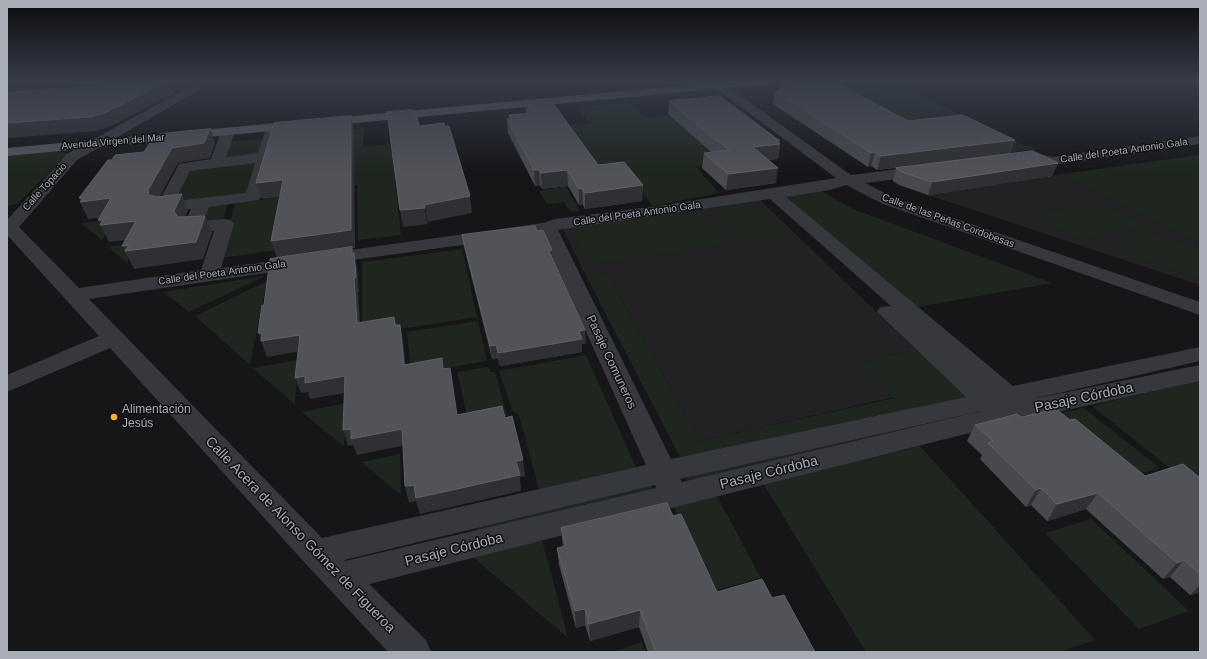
<!DOCTYPE html>
<meta charset="utf-8">
<style>
body{margin:0}
#map{position:relative;width:1207px;height:659px;overflow:hidden;background:#161618;font-family:Arial,sans-serif}
canvas{display:block}
.frame{position:absolute;inset:0;border:8px solid #a8adb8;pointer-events:none}
</style>
<div id="map">
<canvas width="1207" height="659"></canvas>
<div class="frame"></div>
</div>
<script>
const ctx = document.querySelector('canvas').getContext('2d');
ctx.lineJoin = 'round';
function paint(path, color) { ctx.fillStyle = color; ctx.fill(path, 'evenodd'); }
function stroke(path, color, width, dash) { ctx.strokeStyle = color; ctx.lineWidth = width; ctx.lineCap = dash ? 'butt' : 'round'; ctx.setLineDash(dash || []); ctx.stroke(path); }
function drawText(font, color, halo, rows, align = 'center') {
  ctx.font = font + ' Arial,sans-serif'; ctx.lineWidth = 3; ctx.setLineDash([]); ctx.textBaseline = 'middle'; ctx.strokeStyle = halo; ctx.fillStyle = color; for (const [text, x, y, turn = 0] of rows) {
    ctx.save(); ctx.translate(x, y); ctx.rotate((+turn || 0) * Math.PI / 180); ctx.textAlign = isNaN(turn) ? turn : align; if (halo) ctx.strokeText(text, 0, 0); ctx.fillText(text, 0, 0); ctx.restore();
  }
}
paint(new Path2D(`
 M7 81H195L173 94 7 107Z
 M1062 174 1200 243V285L928 195Z
 M759 199 916 350 861 362 894 397 700 441 607 274H585L561 226Z`), '#222225');
paint(new Path2D(`
 M848 81H869L890 92 910 90 1025 146H1029L1036 149 1007 153 909 134 818 84Z
 M629 102 645 118 670 115 723 164 696 167 719 193 653 206 629 174 600 179 564 126 590 123 577 107Z
 M364 128 363 147 393 144 395 181 401 235 358 240 357 185 329 188 331 132Z
 M268 138 263 157 220 161 228 142Z
 M57 151 68 154 17 204 7 206V155Z
 M1200 155V243L1062 174Z
 M261 159 252 196 168 206 186 167Z
 M566 187 580 211 570 212 564 202 547 204 539 191Z
 M820 190 853 209 1052 283 912 308 784 195Z
 M286 197 273 251 221 258 235 203Z
 M751 203 785 237 740 244 709 208Z
 M228 204 222 224 194 227 201 208Z
 M1103 204 1148 227 1077 239 1035 215Z
 M700 211 728 244 588 264 571 229Z
 M114 219 102 240 81 223Z
 M1138 230 1200 249V278L1119 251Z
 M136 243 127 263 108 247Z
 M462 249 477 317 362 335V262Z
 M585 274H607L700 441 894 398 860 362 916 350 968 398 683 463Z
 M265 276 189 312 163 292Z
 M267 281 250 365 195 316Z
 M478 321 487 361 411 374 407 332Z
 M586 355 638 472 541 497 519 415 513 412 499 371Z
 M298 360 295 405 253 368Z
 M489 367 491 372H495L507 416 469 422 457 372Z
 M1200 380V492L1092 406Z
 M346 403 344 447 302 412Z
 M1084 408 1160 468 1125 478 1052 415Z
 M980 410 986 415 689 485 686 477Z
 M920 446 1095 640 1059 652H866L763 483Z
 M400 454 401 495 361 462Z
 M650 484 654 492 479 535 477 526Z
 M716 494 761 578 713 591 673 505Z
 M1091 519 1189 611 1139 629 1045 533Z
 M541 536 568 638 468 553Z
 M642 642 646 652H613Z`), '#1e261f');
paint(new Path2D(`
 M200 81H214L212 83 77 160 19 227 79 288 201 270 214 231 191 233 185 232 182 228 191 209 164 212 158 211 156 207 179 164 211 159 221 132 223 129H233L235 132 226 157 258 153 267 125H277L279 128 261 197 259 200 209 207 203 221 225 219 231 220 234 224 221 268 543 223 555 219 658 206 836 178 716 88 714 86 716 84H724L851 175 923 166 928 168 931 171 928 174 923 176 865 183 895 198 1200 302V315L883 204 846 185 830 190 786 197 1013 386 1200 347V361L1028 400 1200 365V381L1025 419 369 584 426 640 431 652H388L305 563 110 348 7 392V375L99 336 7 235V220L67 154ZM255 163 246 193 175 201 190 171ZM770 199 891 306 880 307 877 312 966 397 671 459 558 230ZM542 234 646 465 322 538 89 299 360 259ZM982 411 682 482 680 479 981 411ZM655 485 656 488 345 561 344 560Z
 M1200 136V144L1053 165 1034 161 1021 163 1016 162 1014 159 1016 156 1034 153 1053 157Z`), '#37383d');
paint(new Path2D(`
 M731 81H774L768 84 7 156V148Z`), '#53555c');
paint(new Path2D(`
 M780 81H833L908 121 1015 140 1010 154 1058 163 1052 176 928 195 899 185 893 181 896 168 945 162 877 170 871 166 868 167 773 104 775 92H778Z
 M669 101 780 144 778 159 769 160 776 183 726 190 702 168 704 153 711 152 668 114Z
 M526 102 598 165 643 185 642 201 585 209 583 205H579L568 186 542 189 540 185 535 186 508 133 507 119H509V115L526 114Z
 M462 235 553 260 586 343 582 344V352L500 366 498 358 492 359 464 247Z
 M1021 417 1070 420 1145 476H1200V592L1190 595 1170 577 1163 579 1086 509 1047 521 1031 505 1026 507 980 459 982 455 967 441 975 425Z
 M673 516 717 592 772 598 815 652H648L639 627 590 641 585 625 576 628 559 565 557 548 563 547 561 528Z`), '#47494d');
paint(new Path2D(`
 M168 81 173 94 113 125 97 131 7 138V123Z
 M351 116 354 130 355 248H352L357 267 359 292H358L361 338 277 259 271 241Z
 M210 129 215 143 210 158 178 163 155 206 157 212 148 190 172 148Z
 M1015 140 1010 154 877 170 881 156Z
 M776 141H780L779 144H780L778 159 751 162 753 147Z
 M875 152 871 166 868 167 871 153Z
 M1058 163 1052 176 928 195 932 182Z
 M778 168 776 183 726 190 728 174Z
 M534 170H539L540 185 535 186Z
 M567 170 568 186 542 189 541 173Z
 M283 180 288 196 262 199 256 183Z
 M643 185 642 201 585 209V193Z
 M582 188 583 205H579V189Z
 M182 194 188 211 181 227 174 211Z
 M470 196 472 213 427 222 424 205Z
 M79 198H111L119 215 88 219 80 202H81Z
 M425 208 428 224 403 227 400 210Z
 M205 216 212 233 203 259 134 269 131 263 122 246 129 245Z
 M98 220H103L136 221 144 238 109 242Z
 M552 250 553 262 549 251Z
 M400 325 403 340 407 380 404 365Z
 M585 330 586 343 582 344V352L500 366 498 353Z
 M258 333H262L300 335 305 350 267 357Z
 M496 345 498 358 492 359 490 346Z
 M305 376H345L350 392 310 399 308 392 301 393 295 378Z
 M351 429H402L406 445 357 455 353 445 348 446 343 430Z
 M523 460 525 476 520 477 521 491 420 514 416 501 409 503 405 486Z
 M1041 488 1031 505 1026 507 1036 490Z
 M1098 493 1086 509 1047 521 1057 504Z
 M1184 560 1170 577 1163 579 1177 563Z
 M1200 585V592L1190 595Z
 M585 609V625L576 628 575 611Z
 M640 610 639 627 590 641 589 624Z`), '#2f3033');
const building = new Path2D(`
 M168 81 107 112 91 117 7 123V93Z
 M785 81H833L908 121 963 115 1015 140 881 156 875 152 871 153 775 92 781 91 779 90 797 88Z
 M720 96 780 141H776L780 144 753 147 778 168 728 174 704 153 730 150 709 135 669 101Z
 M550 99 598 165 624 162 643 185 585 193 582 188 579 189 567 170 541 173 539 170H534L507 119H511L509 115 532 113 526 102Z
 M413 110V113H416L419 126 444 123 445 126H449L470 196 424 205 425 208 400 210 387 112Z
 M351 116V230L271 241 283 180 256 183 274 123Z
 M210 129 204 143 172 148 148 190 149 195 157 197 182 194 174 211 178 217 205 216 196 242 125 251 129 245 122 246 136 221 100 225 103 220H98L111 198 80 202 83 198H79L108 160H112L115 155 144 152 153 138 158 137 160 134Z
 M1033 151 1058 163 932 182 902 172 896 168Z
 M535 226 537 231 543 230 552 250 549 251 585 330 579 331 582 339 498 353 496 345 490 346 462 235Z
 M352 247V253H354L356 277 354 278 357 323 394 317 395 325H400L404 365 442 358 443 369 450 368 457 415 502 406 505 418 512 416 523 460 516 461 520 475 416 498 414 485 405 486 402 429 351 439V429L343 430 345 376 305 383V376L295 378 300 335 261 341 262 333H258L262 305H264L270 259Z
 M1056 409 1070 420 1075 419 1145 476 1183 464 1199 477 1200 476V574L1184 560 1177 563 1098 493 1057 504 1041 488 1036 490 988 443 993 441 975 425 1017 414 1021 417Z
 M667 503 673 516 681 514 717 592 762 579 772 598 784 595 815 652H656L640 610 589 624 585 609 575 611 557 548 566 546 561 528Z`);
paint(building, '#525359');
stroke(building, '#5f6168', 1);
const sky = ctx.createLinearGradient(0, 0, 0, 173);
sky.addColorStop(0, '#0c0c0d');
sky.addColorStop(0.47, '#363c48');
sky.addColorStop(1, '#363c4800');
ctx.fillStyle = sky;
ctx.fillRect(0, 0, 1207, 173);
for (const [x, y, r, color] of [
 [114,417,4,"#f2b134"]
]) { const dot = new Path2D(); dot.arc(x, y, r, 0, 2 * Math.PI); ctx.fillStyle = color; ctx.fill(dot); stroke(dot, '#111113', 1.5); }
drawText('10px', '#a8adb8', '#111113', [
 ["Avenida Virgen del Mar",113,142,-5],
 ["Calle del Poeta Antonio Gala",1124,151,-8],
 ["Calle Topacio",45,187,-48],
 ["Calle del Poeta Antonio Gala",637,214,-8],
 ["Calle de las Peñas Cordobesas",948,221,20],
 ["Calle del Poeta Antonio Gala",222,273,-8]
]);
drawText('12px', '#a8adb8', '#111113', [
 ["Pasaje Comuneros",611,362,65]
]);
drawText('12px', '#a8adb8', '#111113', [
 ["Alimentación",122,410],
 ["Jesús",122,424]
], 'left');
drawText('14px', '#a8adb8', '#111113', [
 ["Pasaje Córdoba",1084,398,-12],
 ["Pasaje Córdoba",769,473,-14],
 ["Calle Acera de Alonso Gómez de Figueroa",300,535,46],
 ["Pasaje Córdoba",454,550,-14]
]);
</script>
